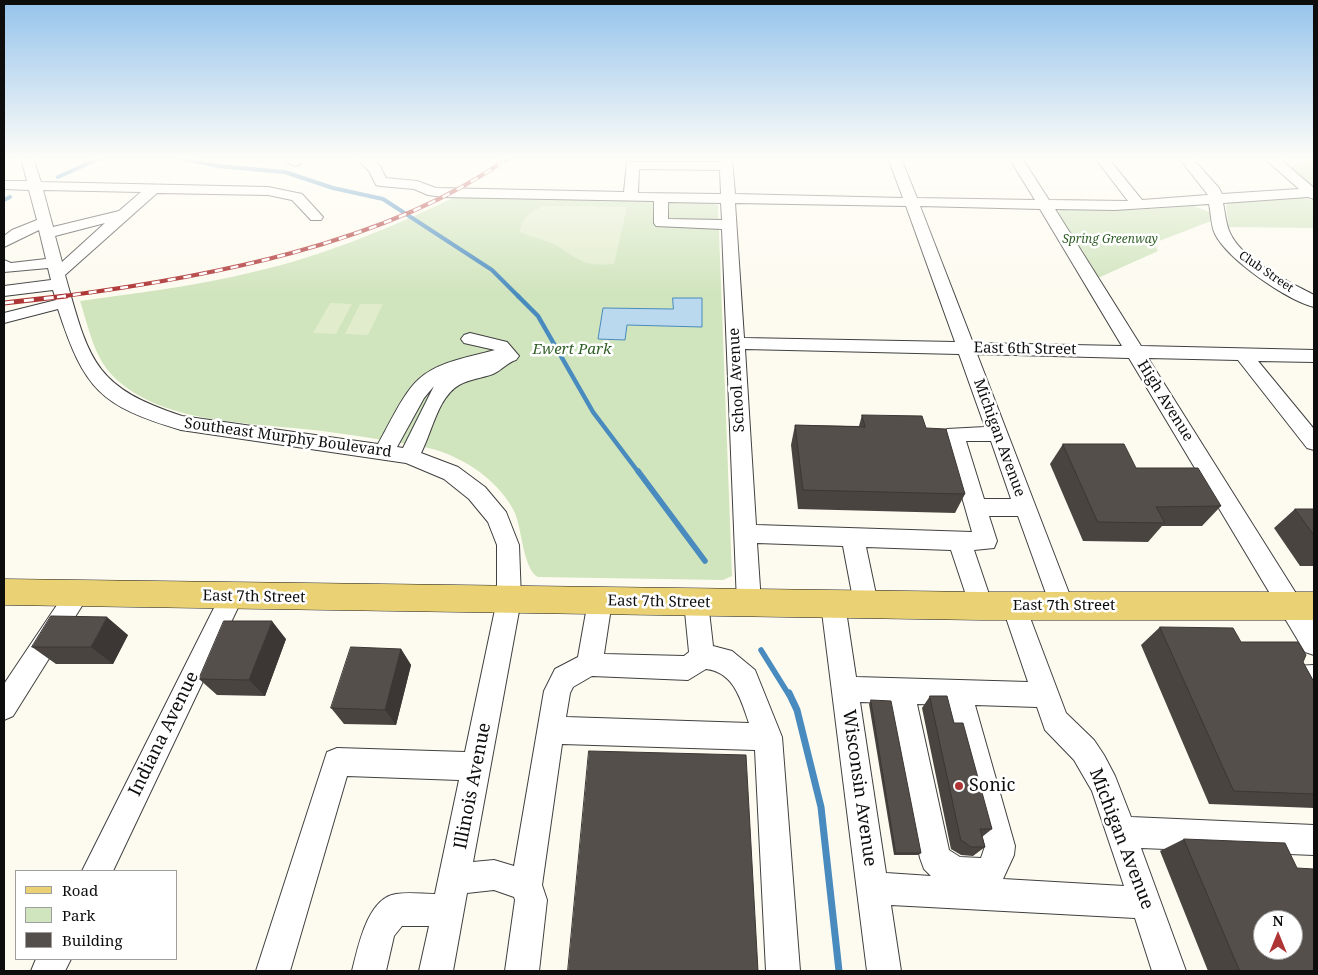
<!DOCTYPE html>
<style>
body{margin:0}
#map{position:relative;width:1318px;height:975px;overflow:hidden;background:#fdfbf0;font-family:"Noto Serif",serif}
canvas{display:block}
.frame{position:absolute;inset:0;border:5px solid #0d0d0d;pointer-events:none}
.legend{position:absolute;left:15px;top:870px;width:162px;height:90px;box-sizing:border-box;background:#fff;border:1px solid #9e9e9e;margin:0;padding:6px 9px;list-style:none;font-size:15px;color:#0d0d0d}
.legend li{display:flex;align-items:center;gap:10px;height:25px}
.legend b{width:25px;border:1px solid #9e9e9e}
.north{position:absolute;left:1253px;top:910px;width:50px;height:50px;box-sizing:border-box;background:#fff;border:1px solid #9e9e9e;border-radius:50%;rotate:0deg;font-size:14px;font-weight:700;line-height:20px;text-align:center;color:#0d0d0d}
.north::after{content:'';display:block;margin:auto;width:18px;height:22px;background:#ae3536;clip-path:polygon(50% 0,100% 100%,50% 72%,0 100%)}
</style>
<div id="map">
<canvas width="1318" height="975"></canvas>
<div class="frame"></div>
<ul class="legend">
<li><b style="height:6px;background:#e9d174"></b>Road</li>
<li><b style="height:14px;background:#d0e4bd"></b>Park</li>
<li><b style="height:14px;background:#554f4b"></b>Building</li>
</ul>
<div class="north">N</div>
</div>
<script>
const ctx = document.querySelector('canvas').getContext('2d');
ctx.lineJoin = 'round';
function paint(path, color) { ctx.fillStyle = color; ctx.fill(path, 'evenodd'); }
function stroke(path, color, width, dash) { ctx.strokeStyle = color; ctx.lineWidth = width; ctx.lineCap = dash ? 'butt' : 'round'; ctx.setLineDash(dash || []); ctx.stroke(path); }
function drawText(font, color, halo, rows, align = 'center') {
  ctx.font = font + ' "Noto Serif",serif'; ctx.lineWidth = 5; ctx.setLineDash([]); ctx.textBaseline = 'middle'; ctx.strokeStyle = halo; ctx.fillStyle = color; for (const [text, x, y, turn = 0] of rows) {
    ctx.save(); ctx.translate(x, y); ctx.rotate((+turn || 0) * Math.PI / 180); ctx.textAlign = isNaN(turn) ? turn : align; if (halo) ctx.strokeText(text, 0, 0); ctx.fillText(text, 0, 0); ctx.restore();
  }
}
paint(new Path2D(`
 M1311 158H1314V188H1308L1285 168Z
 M457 196 705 201 718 205 732 576 723 580 538 577C523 570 522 527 514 511 502 488 480 469 456 458 437 448 416 445 394 442 361 436 327 431 293 428 235 422 154 420 111 374 93 354 88 325 80 301 138 293 196 286 253 272 324 256 392 227 457 196Z
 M1299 197 1314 201V228L1229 227 1226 206 1228 203Z
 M1194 206 1209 212 1211 221 1154 243 1158 251 1098 278 1058 213 1061 209 1136 210Z`), '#d0e4bd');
paint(new Path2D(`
 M544 206 627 207 614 264C580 267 581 259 553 244 543 239 531 237 520 232 521 217 532 211 544 206Z
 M330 303 352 304 336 334 313 333Z
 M360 304H383L368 335 345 334Z`), '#e1eccd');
const water = new Path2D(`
 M673 298H702V327L627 325 625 340 598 339 603 308 673 309Z`);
paint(water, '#bad9ef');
stroke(water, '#498bbe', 1);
stroke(new Path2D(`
 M179 158 218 166 285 172 333 188 383 199 492 270 519 297
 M58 177 100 158
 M4 200 10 197`), '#498bbe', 4);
stroke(new Path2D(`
 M518 296 538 316 593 412 639 473`), '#498bbe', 4.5);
stroke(new Path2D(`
 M638 471 705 561
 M761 650 789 695`), '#498bbe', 5.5);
stroke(new Path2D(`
 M789 693 797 710 821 807 839 971`), '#498bbe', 7);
const minor = new Path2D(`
 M21 158H33L41 182 268 187 302 194 323 217 321 220H311L292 200 268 195 157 193 65 275C89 360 93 387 182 416L378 444C389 425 403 393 419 379 439 361 470 357 495 350L464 343 461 339 464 335 470 333 507 342 519 356 516 360C508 362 502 370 493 374 482 378 470 379 459 385 438 397 432 432 421 453L458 467 485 487 506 512 519 545 521 600 473 862 494 860 514 866 544 691 555 669 578 657 588 601 591 594 600 591 609 594 612 601 604 654 684 656 689 652 684 602 687 595 696 592 705 595 708 602 713 646 732 651 755 670 782 737 800 971H766L755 750 562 744 542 885 547 900 539 971H505L515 900 514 897 494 890 467 893 453 971H419L429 926H402L394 936 386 971H352C358 948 367 898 396 894 409 892 423 894 435 894L459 780 347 776 290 971H256L327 752 337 748 465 752 497 600V545L488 522 469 499 444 479 406 463 181 430C100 406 84 389 58 309L4 323V313L56 300 53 290 4 296V286L51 280 48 268 4 272V260L11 263 46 259 39 230 4 247V236L12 230 37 220 29 190 4 189V181H27ZM43 190 141 192 119 211 53 227ZM105 223 62 262 55 236ZM434 386 403 448 397 447 424 398ZM706 669C734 672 741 700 749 723L566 717 570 693 573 687 592 676 688 680Z
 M290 158H304L299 165 294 166 287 162Z
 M356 158H371L380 166 386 178 417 181 436 188 624 192 627 162H720V158H732L735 194 903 198 888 158H901L917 198 1035 200 1009 158H1022L1049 200 1128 201 1095 158H1108L1142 200 1208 195 1179 158H1192L1219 188 1222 194 1299 189 1264 158H1279L1314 188V199L1308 197 1223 203C1225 212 1226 225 1230 233 1243 261 1288 281 1314 295V307C1287 300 1228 260 1215 234 1211 226 1211 213 1209 204L1115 210 1055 209 1141 346 1314 350V362L1258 361 1314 429V450L1307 448 1238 360 1148 358 1314 622V655L1305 652 1129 358 977 354 1074 606 1071 613 1062 617 1053 613 1018 516H989L997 541 994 548 974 550 993 606 990 613 981 617 972 613 951 550 866 547 878 604 875 611 866 615 857 611 854 604 843 546 757 543 761 603 758 610 749 613 740 610 737 603 722 229 656 226 654 223V201L443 197 428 195 414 189 381 186 376 185 369 171ZM639 169 720 170 721 194 638 193ZM668 202 721 203 722 220 668 219ZM735 203 906 206 955 342 744 338ZM920 206 1040 209 1122 346 973 343ZM745 349 959 354 985 427 947 429 944 434 972 532 756 525ZM966 441H991L1011 499H984Z
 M77 584 85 587 89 594 85 601 13 716 4 720V684L69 587Z
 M231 587 239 590 243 597 113 871H82L223 590Z
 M833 593 842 597 845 604 856 677 1028 682 1002 606 1005 599 1014 595 1023 599 1066 713 1094 740 1104 755 1115 776 1131 817 1314 825V855L1141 848 1186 971H1152L1135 918 891 905 901 971H867L821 604 824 597ZM860 702 890 703 920 858 924 869 931 876 886 873ZM917 704 948 705 985 846 981 858 960 857 949 850ZM975 705 1037 707 1045 730 1074 760 1092 791 1124 886 1003 879 1014 855 1015 846Z
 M1314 665V730L1304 726 1280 678 1284 669 1293 666Z
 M36 959H71L65 971H31Z`);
const major = new Path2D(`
 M4 579 981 592H1314V620H981L4 605Z`);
stroke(minor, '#404040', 2);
stroke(major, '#1e1e1e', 1);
paint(minor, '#fff');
paint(major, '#e9d174');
const railFar1 = new Path2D(`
 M57 297C203 278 386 245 508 158`);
const rail = new Path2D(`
 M4 303 66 296`);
stroke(railFar1, '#ae3536', 4);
stroke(rail, '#ae3536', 5);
stroke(railFar1, '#fff', 2.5, [8]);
stroke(rail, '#fff', 3, [10]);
paint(new Path2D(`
 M862 415 926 428 965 494 955 513 798 509 791 445 795 425 859 426Z
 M1063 444 1136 468 1221 506 1202 526H1162L1148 542 1083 541 1050 464Z
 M1295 509H1314V566H1300L1274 528Z
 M1160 627 1241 642 1303 662 1314 682V808L1209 804 1141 645Z
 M128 635 113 664H56L32 647Z
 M286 639 265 696 217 695 199 679Z
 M401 649 411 665 396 725 344 724 331 708Z
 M930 696 954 723 992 829 982 837 985 847 973 856 961 855 951 849 922 708Z
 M871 700 921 853 918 855H894L869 704Z
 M1184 839 1314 971H1208L1160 851Z`), '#494440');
paint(new Path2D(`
 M107 617 128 635 113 664 91 647Z
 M272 621 286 639 265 696 249 680Z
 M401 649 411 665 396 725 385 710Z`), '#3c3734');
const building = new Path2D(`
 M862 415 922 416 926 428 946 429 965 494 803 490 795 425 865 427Z
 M1063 444H1124L1136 468H1198L1221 506 1156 507 1165 523 1098 522Z
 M1295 509H1314V535Z
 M51 616 107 617 91 647H32Z
 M224 621H272L249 680 199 679Z
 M1160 627 1233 628 1241 642H1298L1306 655 1303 662 1314 682V794L1234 791Z
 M351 647 401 649 385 710 331 708Z
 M930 696H947L954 723H963L992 829H980L985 847H971L961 840Z
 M871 700 891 701 921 853H896Z
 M589 751 746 755 758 971H568Z
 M1184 839 1285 843 1297 868 1314 869V971H1240ZM1263 920H1293V950H1263Z`);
paint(building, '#554f4b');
stroke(building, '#3c3734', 1);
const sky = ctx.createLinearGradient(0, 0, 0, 294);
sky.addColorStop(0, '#95c3eb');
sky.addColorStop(0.54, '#fefdf8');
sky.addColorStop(1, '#fefdf800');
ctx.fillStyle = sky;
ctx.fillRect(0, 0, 1318, 294);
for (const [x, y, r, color] of [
 [959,786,5,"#ae3536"]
]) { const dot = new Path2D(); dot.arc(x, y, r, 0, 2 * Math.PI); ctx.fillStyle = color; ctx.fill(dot); stroke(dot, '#fff', 2); }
drawText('italic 12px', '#2f5e25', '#fff', [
 ["Spring Greenway",1110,240]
]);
drawText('12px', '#0d0d0d', '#fff', [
 ["Club Street",1266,272,34]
]);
drawText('15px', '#0d0d0d', '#fff', [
 ["East 6th Street",1025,349,1],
 ["School Avenue",737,380,-93],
 ["High Avenue",1165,401,58],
 ["Southeast Murphy Boulevard",288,438,8],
 ["Michigan Avenue",999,438,70],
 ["East 7th Street",254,597,1],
 ["East 7th Street",659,602,1],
 ["East 7th Street",1064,606]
]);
drawText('italic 15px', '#2f5e25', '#fff', [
 ["Ewert Park",572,350]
]);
drawText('18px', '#0d0d0d', '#fff', [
 ["Indiana Avenue",164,734,-64],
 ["Illinois Avenue",473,786,-79],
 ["Wisconsin Avenue",859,788,82],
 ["Michigan Avenue",1121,839,69]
]);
drawText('18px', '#0d0d0d', '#fff', [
 ["Sonic",969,786]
], 'left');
</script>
